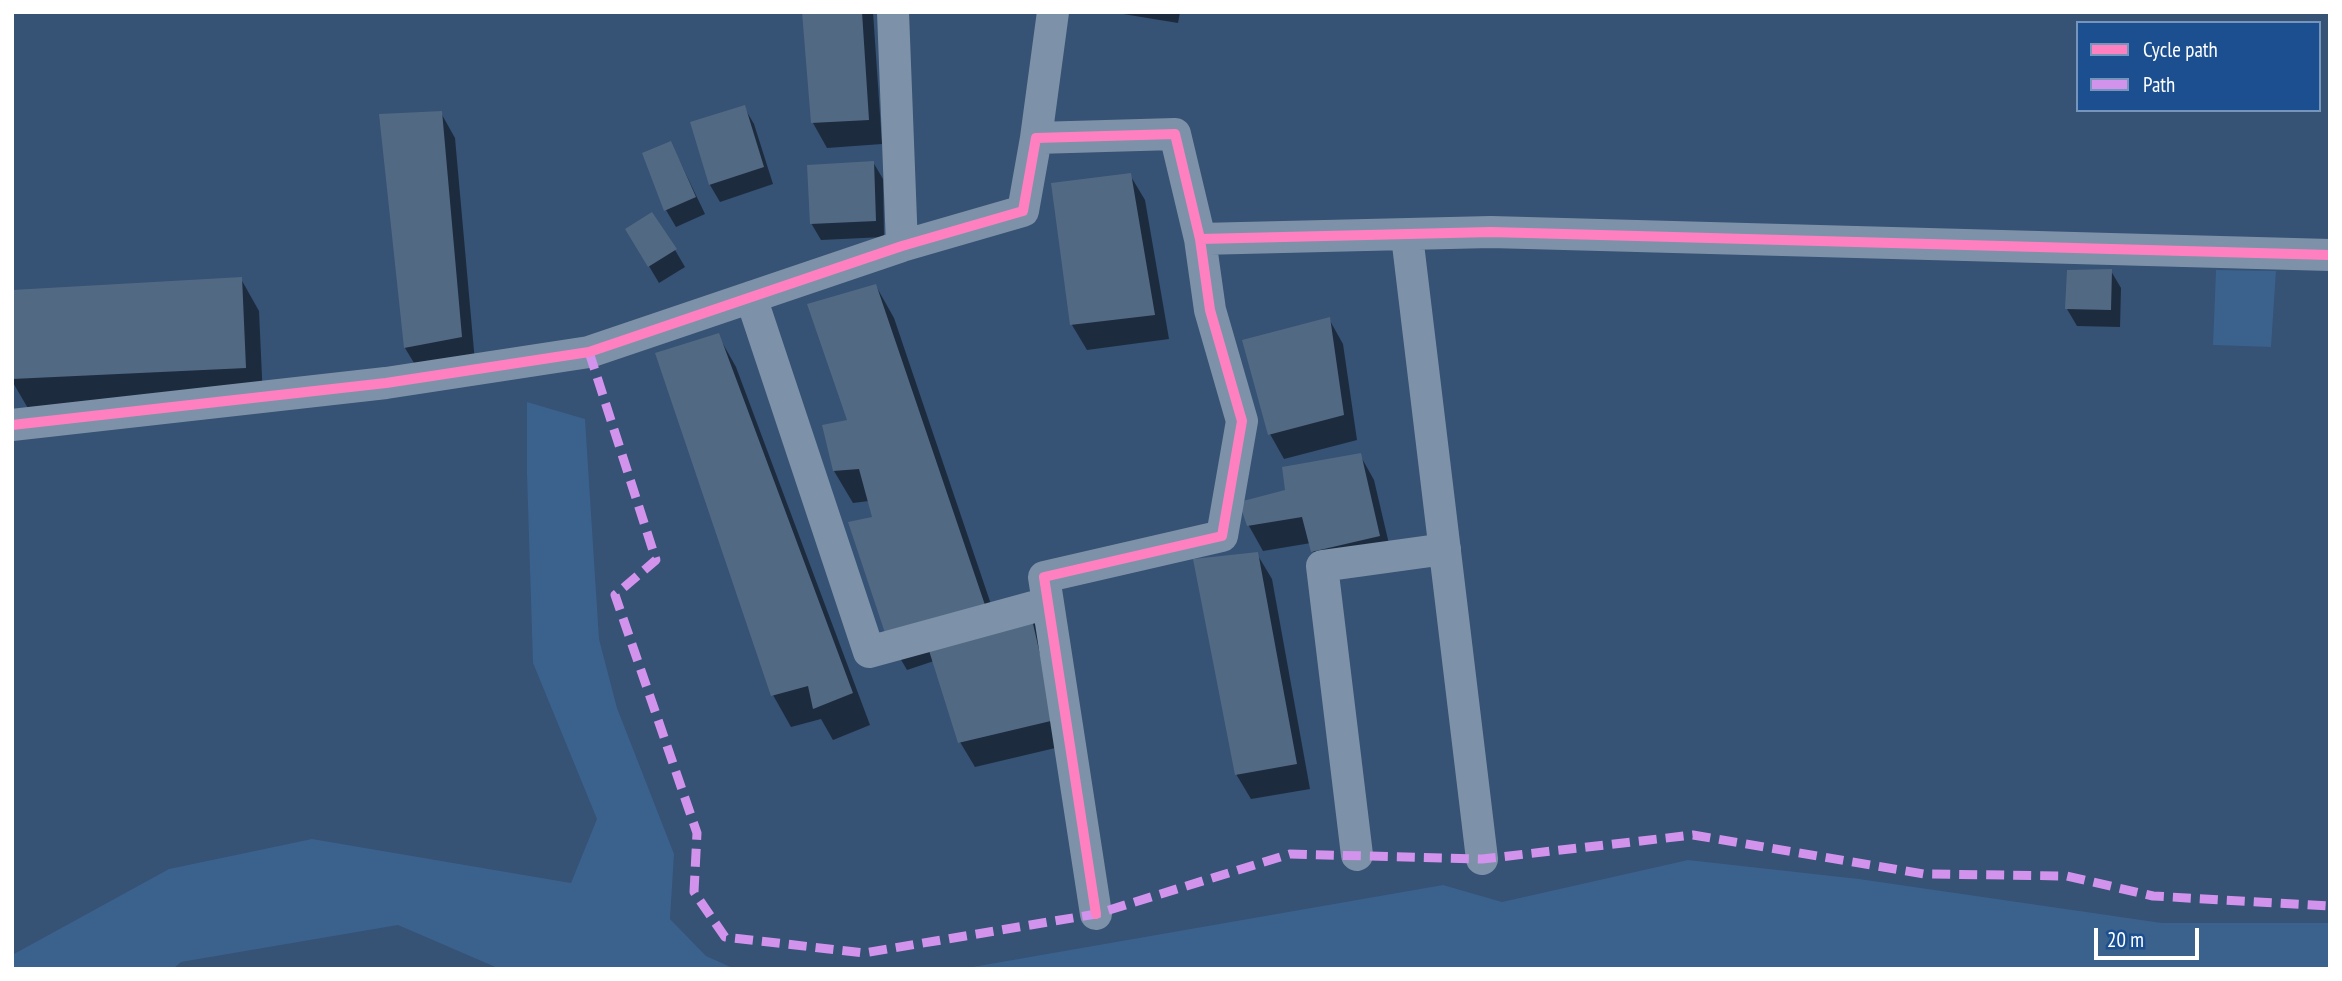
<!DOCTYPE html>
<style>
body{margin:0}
#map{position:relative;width:2342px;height:981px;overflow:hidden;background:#365274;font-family:"PT Sans Narrow",sans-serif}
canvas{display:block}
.frame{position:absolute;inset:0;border:14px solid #fff;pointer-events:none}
.legend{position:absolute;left:2076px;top:21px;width:245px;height:91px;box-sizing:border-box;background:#1b4f8f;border:2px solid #7695bc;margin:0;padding:9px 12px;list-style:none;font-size:21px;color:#fff}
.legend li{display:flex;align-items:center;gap:14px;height:35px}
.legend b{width:35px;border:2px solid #7695bc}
.scale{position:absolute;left:2094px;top:928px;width:105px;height:32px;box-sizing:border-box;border:4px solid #fff;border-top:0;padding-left:9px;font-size:21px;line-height:24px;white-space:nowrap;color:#fff;-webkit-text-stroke:5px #1b4f8f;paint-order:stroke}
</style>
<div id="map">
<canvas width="2342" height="981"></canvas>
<div class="frame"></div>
<ul class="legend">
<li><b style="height:9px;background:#ff80c0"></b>Cycle path</li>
<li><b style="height:9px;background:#d193ec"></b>Path</li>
</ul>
<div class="scale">20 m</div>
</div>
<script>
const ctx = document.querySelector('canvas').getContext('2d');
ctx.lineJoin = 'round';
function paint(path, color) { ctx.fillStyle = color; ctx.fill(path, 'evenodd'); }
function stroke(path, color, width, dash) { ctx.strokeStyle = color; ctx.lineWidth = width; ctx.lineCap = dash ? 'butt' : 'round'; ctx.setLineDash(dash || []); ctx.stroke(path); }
paint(new Path2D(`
 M2216 270 2276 271 2271 347 2213 345Z
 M527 402 585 419 599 639 617 708 674 854 670 919 706 956 735 969H500L398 925 181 962 173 969H12V955L169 869 312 839 571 883 597 819 533 663 527 474Z
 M1688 860 1859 879 2162 923H2330V969H961L1443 885 1502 902Z`), '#3b618d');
paint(new Path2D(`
 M804 12H873L882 144 827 148 813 123Z
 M1111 12H1180L1178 23Z
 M744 107 754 124 773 184 720 202 710 185 693 123Z
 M441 113 455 138 475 362 420 373 405 348Z
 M671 143 705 214 676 227 666 210Z
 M873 162 883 179 884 237 821 240 811 223Z
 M1130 175 1145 200 1169 339 1087 350 1072 325Z
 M627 229 675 250 685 267 659 283Z
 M2111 271 2121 288 2120 327 2077 326 2067 309Z
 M241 279 259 311 263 399 29 410 12 381V292Z
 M876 286 894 318 998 625 1031 617 1045 642 1068 745 975 767 960 742 934 661 907 670 889 639 874 518 869 501 853 503 834 471 849 421Z
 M1329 319 1343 344 1357 440 1284 459 1270 434Z
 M718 335 736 367 870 725 833 740 821 719 791 727 773 695Z
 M1360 455 1374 480 1393 561 1327 576 1313 551 1311 543 1263 551 1249 526 1242 503 1287 491Z
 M1257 554 1272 579 1310 789 1251 799 1236 774Z`), '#0007');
paint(new Path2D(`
 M802 12H862L869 120 811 123Z
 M745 105 764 167 709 185 690 122Z
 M442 111 462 337 404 348 379 114Z
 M671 141 696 197 664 211 642 153Z
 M874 161 876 221 810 224 807 165Z
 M1131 173 1155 315 1070 325 1051 183Z
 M652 212 677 249 648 267 625 229Z
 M2112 269 2111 310 2065 309 2067 270Z
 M242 277 246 368 12 379V290Z
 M876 284 985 605 887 639 848 522 872 517 859 469 833 471 822 425 847 420 807 304Z
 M1330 317 1344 415 1268 435 1242 340Z
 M719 333 853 693 813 709 808 686 771 696 655 353Z
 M1361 453 1380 536 1311 552 1302 517 1247 526 1239 502 1285 490 1282 467Z
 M1258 552 1297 764 1235 775 1193 559Z
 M1031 615 1055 720 958 743 926 641Z`), '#526984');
stroke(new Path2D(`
 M893 12 902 246
 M1036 138 1053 12
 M1407 236 1482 859
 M1200 239 1491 232 2330 255
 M751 297 869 652 1048 603
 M12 425 386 383 589 352 902 246 1023 211 1036 138 1175 134 1200 239 1210 310 1242 421 1222 536 1044 577 1096 914
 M1357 855 1322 566 1445 549`), '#7d92a8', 32);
stroke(new Path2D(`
 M589 352 656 560 615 595 697 833 694 892 725 937 864 953 1096 914 1290 854 1482 859 1693 835 1924 874 2067 876 2153 896 2330 906`), '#d193ec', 9, [18, 9]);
stroke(new Path2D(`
 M1200 239 1491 232 2330 255
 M12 425 386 383 589 352 902 246 1023 211 1036 138 1175 134 1200 239 1210 310 1242 421 1222 536 1044 577 1096 914`), '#ff80c0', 10);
</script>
